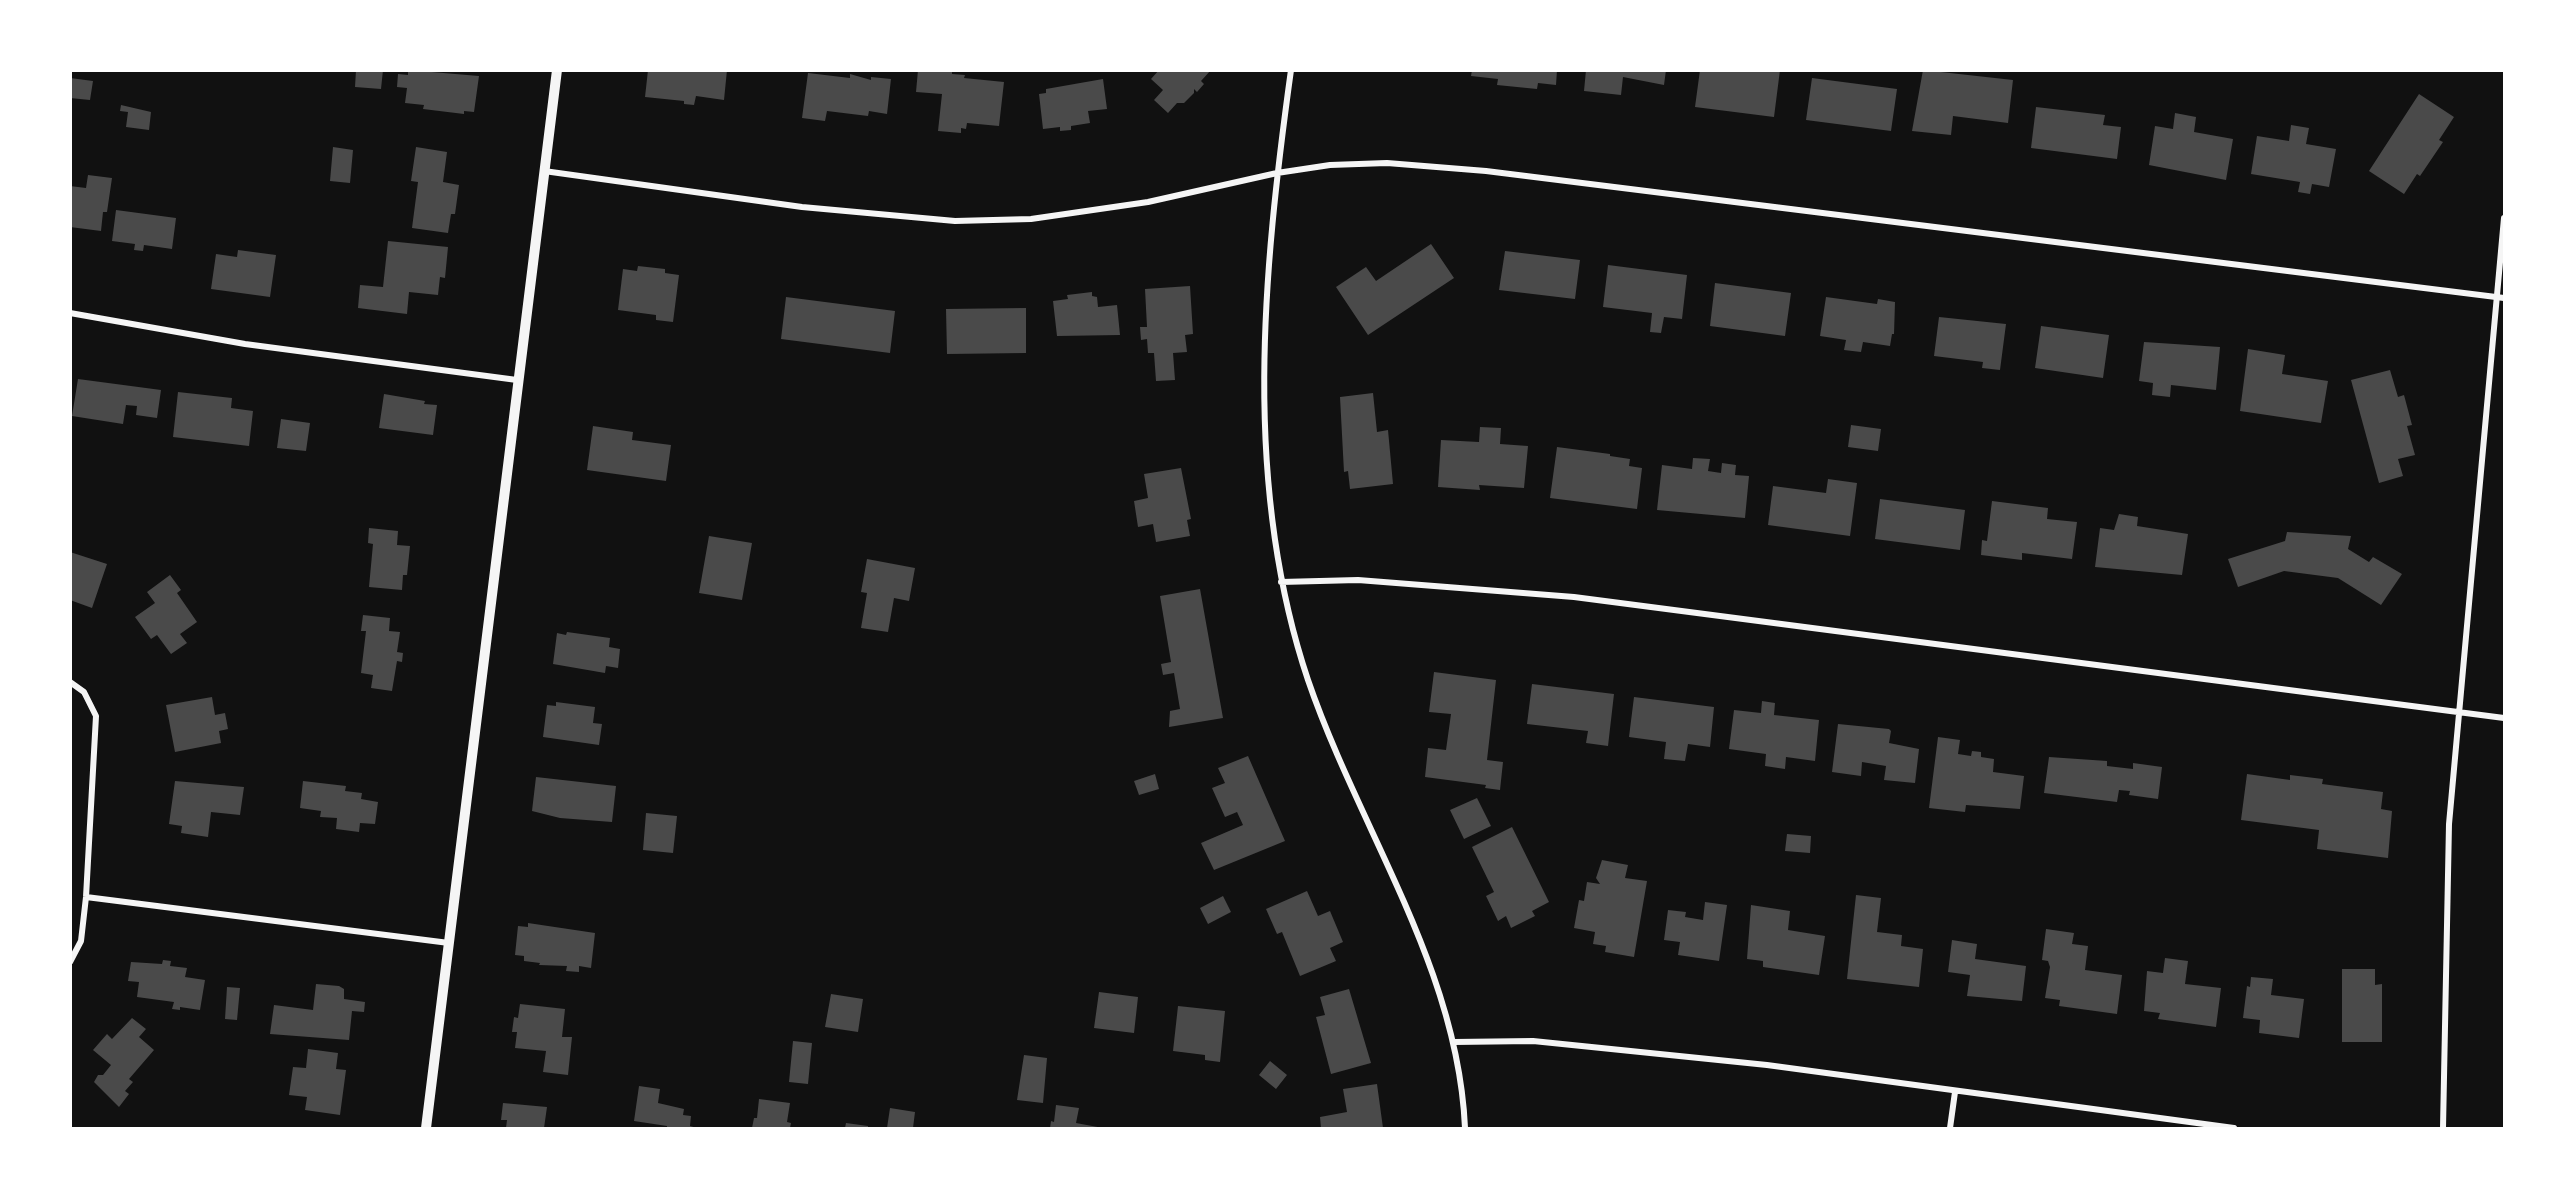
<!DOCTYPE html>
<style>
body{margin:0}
#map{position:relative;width:2575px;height:1199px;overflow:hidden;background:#111;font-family:Jost,sans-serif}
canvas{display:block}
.frame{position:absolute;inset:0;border:72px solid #fff;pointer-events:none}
</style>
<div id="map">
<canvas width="2575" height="1199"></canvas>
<div class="frame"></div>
</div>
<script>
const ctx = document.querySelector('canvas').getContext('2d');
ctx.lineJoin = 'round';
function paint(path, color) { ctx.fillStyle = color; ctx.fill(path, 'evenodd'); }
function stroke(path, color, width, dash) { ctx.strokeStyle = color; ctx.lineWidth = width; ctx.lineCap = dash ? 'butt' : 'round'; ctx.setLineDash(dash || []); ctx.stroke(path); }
paint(new Path2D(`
 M356 70H383L381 89 355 87Z
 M408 70 479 76 474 112 464 111V114L423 109 424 105 405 103 407 88 397 87 398 74 408 75Z
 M648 70H727L724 100 696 96 694 105 684 104V101L645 97Z
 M918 70H952V74L965 75 964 78 1004 82 999 126 967 123 966 129 961 128V133L938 131 942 94 916 92Z
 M1159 70H1211L1201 81 1204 84 1197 92 1194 89V93L1184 103H1177L1168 113 1154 100 1163 90 1151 79Z
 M1472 70H1557L1556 85 1538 83 1537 89 1497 85 1498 79 1471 76Z
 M1586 70H1666L1664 85 1623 77 1621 95 1584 91Z
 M1700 70H1780L1774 117 1695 107Z
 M1923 70 2013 80 2008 123 1953 116 1951 135 1912 131Z
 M808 73 850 78V74L871 80V77L891 79 887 114 869 111 868 116 827 111 825 121 802 118Z
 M70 78 93 81 90 100 70 98Z
 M1812 78 1897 89 1891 131 1806 120Z
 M1103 79 1107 109 1088 111 1090 123 1071 126V130L1060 131V127L1043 129 1039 94 1046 93V89Z
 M2419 94 2454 117 2439 140 2443 142 2420 176 2417 174 2404 194 2369 171Z
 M121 105 151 112 149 130 126 127 128 112 120 111Z
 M2036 107 2105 115 2103 125 2121 127 2117 159 2031 148Z
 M2175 113 2196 117 2194 132 2233 139 2226 180 2149 165 2155 126 2173 129Z
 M2291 125 2309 128 2306 144 2336 149 2329 187 2312 184 2310 194 2298 192 2300 182 2251 174 2257 136 2289 141Z
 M333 147 353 150 350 183 330 181Z
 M416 147 447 152 443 182 459 185 455 214H451L448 233 412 228 418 182 411 181Z
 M88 175 112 178 107 212H103L101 231 70 227V186L86 188Z
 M116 210 176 218 172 249 144 245 143 251 134 250 135 244 112 241Z
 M388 241 448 247 445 278 440 277 438 295 409 292 407 314 358 308 360 285 383 287Z
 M1431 244 1454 278 1368 335 1336 287 1366 267 1376 281Z
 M238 250 276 255 270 297 211 289 216 254 237 257Z
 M1505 251 1580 260 1575 299 1499 290Z
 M1608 265 1687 275 1682 319 1664 317 1661 333 1650 332 1652 313 1603 307Z
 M638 266 665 269V273L679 275 673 322 656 320V315L618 310 623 269 637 271Z
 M1715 283 1791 293 1785 336 1710 326Z
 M1190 286 1193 334 1185 335 1187 352 1173 353 1175 380 1156 381 1154 353H1148L1147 339 1141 340 1140 327H1147L1145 289Z
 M1092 292V296L1097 297 1098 307 1117 305 1120 335 1057 336 1053 301 1068 299 1067 295Z
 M786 297 895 311 890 353 781 339Z
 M1826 297 1877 304 1878 299 1895 302 1894 334H1892L1890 346 1863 342 1861 352 1844 350 1846 340 1820 336Z
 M1026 308V353L947 354 946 309Z
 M1939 317 2006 324 2000 370 1982 368 1983 362 1934 356Z
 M2041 326 2109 335 2103 378 2035 368Z
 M2144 342 2220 347 2216 390 2171 385 2170 397 2152 395 2153 383 2139 381Z
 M2248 349 2285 355 2282 374 2328 381 2321 423 2240 411Z
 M2390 370 2398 397 2404 395 2412 425 2407 426 2415 455 2398 459 2403 476 2379 483 2351 380Z
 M78 379 161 390 157 418 136 415 137 406 126 405 123 424 72 416Z
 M178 392 232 398 231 408 253 411 249 446 173 437Z
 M1373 393 1377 432 1388 430 1393 484 1350 489 1348 471 1344 472 1340 397Z
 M384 394 425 401 424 404 437 405 433 435 379 428Z
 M281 419 310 423 306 451 277 448Z
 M1851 425 1881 429 1878 451 1848 447Z
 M593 426 633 432 632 440 671 445 666 481 587 470Z
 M1480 427 1501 428 1500 444 1528 446 1524 488 1479 485 1480 490 1438 487 1441 440 1479 442Z
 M1557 447 1610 454V456L1630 459 1629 466 1642 468 1637 509 1550 498Z
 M1693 458 1710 459 1708 471 1721 473 1722 463 1736 465 1735 475 1749 476 1745 518 1657 510 1662 465 1692 469Z
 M1181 468 1191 519 1187 520 1190 536 1156 542 1153 524 1138 527 1134 501 1148 498 1144 474Z
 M1828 479 1857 483 1850 536 1768 525 1773 486 1826 493Z
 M1880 499 1965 510 1960 550 1875 539Z
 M1992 501 2048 508 2047 519 2077 522 2072 559 2022 553V560L1981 555 1982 540 1987 541Z
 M2119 514 2138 517 2137 526 2188 534 2182 575 2095 567 2100 528 2114 530Z
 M369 528 398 531 397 545 410 546 407 575H403L402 590 369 587 373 544 368 543Z
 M2287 532 2351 536 2348 549 2369 562 2373 557 2402 574 2381 605 2338 578 2284 571 2238 587 2228 559 2285 541Z
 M709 536 752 543 742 600 699 593Z
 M70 552 107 564 92 608 70 600Z
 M867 559 915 568 909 601 894 598 888 632 861 628 867 593 861 592Z
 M170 575 181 590 177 593 197 622 180 634 187 643 171 654 157 635 151 639 135 617 155 603 147 592Z
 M1200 589 1223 718 1169 727 1170 711 1180 709 1174 673 1163 675 1161 664 1171 662 1160 596Z
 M363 615 390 618 389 631 400 632 397 652 403 653 402 662 397 661 392 691 371 688 373 675 361 673 366 631H361Z
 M567 632 610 638 609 647 620 649 618 668 606 666 605 673 553 664 557 633 566 635Z
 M1434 672 1496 680 1487 760 1503 762 1500 790 1485 788 1486 785 1425 777 1428 748 1446 750 1451 714 1429 712Z
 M1532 684 1614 694 1608 746 1586 743 1588 731 1527 724Z
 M212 697 215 715 225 713 228 729 219 731 221 743 175 752 166 705Z
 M1634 697 1714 707 1710 747 1688 744 1685 761 1664 759 1666 742 1629 737Z
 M1762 701 1775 703 1774 715 1819 720 1815 761 1786 757 1785 769 1765 766 1766 754 1729 749 1734 710 1761 713Z
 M556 702 595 707 593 723 602 724 599 745 543 737 547 705 556 706Z
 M1838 724 1889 729 1891 731 1889 743 1919 749 1915 783 1884 780 1886 766 1862 762 1861 776 1832 772Z
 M1938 737 1960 740 1958 754 1971 756 1972 751 1981 752V757L1994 759 1993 772 2024 776 2020 809 1966 805 1965 812 1929 808Z
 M1248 756 1285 841 1214 870 1201 843 1243 825 1237 812 1225 817 1212 788 1225 783 1218 768Z
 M2049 757 2107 761V766L2133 769V763L2162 767 2158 799 2129 795 2130 791 2119 790 2117 802 2044 793Z
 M1155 774 1159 789 1139 795 1134 781Z
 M2247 774 2290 780V775L2323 779 2322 784 2383 792 2381 809 2392 811 2388 858 2317 849 2319 830 2241 820Z
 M536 777 616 786 612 822 560 818 532 811Z
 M175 781 244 787 240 815 211 812 208 837 181 833 182 826 169 824Z
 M303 781 346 786 345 791 362 793 361 799 378 802 375 824 360 823 359 832 336 829 337 818 320 817 321 811 300 808Z
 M1477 798 1491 826 1464 839 1450 810Z
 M646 813 677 816 673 853 643 850Z
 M1512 827 1549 902 1532 911 1535 916 1511 928 1506 916 1498 921 1486 896 1494 892 1472 847Z
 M1787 834 1811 836 1810 853 1785 851Z
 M1602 860 1628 865 1625 878 1647 881 1634 957 1605 952 1606 946 1593 944 1595 932 1574 928 1579 900 1584 901 1587 882 1600 884 1596 878Z
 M1307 891 1318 916 1330 911 1343 942 1330 948 1336 961 1300 976 1282 932 1277 934 1266 909Z
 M1856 895 1881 898 1877 932 1902 935 1901 946 1923 949 1919 987 1847 979Z
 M1223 896 1231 912 1208 924 1200 908Z
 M1705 902 1727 905 1719 961 1678 955 1680 942 1664 940 1668 910 1686 912 1685 917 1703 920Z
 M1751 905 1790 911 1788 930 1825 936 1819 975 1763 967V961L1747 959Z
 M528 923 595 933 591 968 579 966V972L566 971 567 966 539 965 540 963 524 961V956L515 955 518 926 528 927Z
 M2046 929 2074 933 2072 944 2088 946 2085 970 2122 975 2117 1014 2059 1006 2060 1000 2045 998 2050 967 2048 961 2042 960Z
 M1952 940 1977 944 1975 959 2026 966 2022 1001 1967 996 1970 975 1948 972Z
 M2165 958 2188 961 2185 984 2221 988 2216 1027 2158 1019 2160 1013 2144 1011 2147 971 2163 973Z
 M163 960 171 961 170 966 187 968 185 977 205 980 200 1010 180 1007V1010L172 1009 174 1002 137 997 139 982 128 981 131 962 162 964Z
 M2342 969H2375V985L2382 984V1042H2342Z
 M2251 977 2273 979 2271 995 2304 999 2299 1038 2259 1033 2260 1020 2243 1018 2247 986 2250 987Z
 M316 984 339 986 344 989V999L365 1002 364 1012 352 1011 349 1040 270 1034 274 1005 313 1010Z
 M227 987 240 988 237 1020 225 1019Z
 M1349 989 1371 1063 1331 1074 1316 1017 1325 1015 1320 997Z
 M1099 992 1138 997 1134 1033 1094 1028Z
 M831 994 863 999 858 1032 825 1027Z
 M520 1004 565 1009 562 1037H572L568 1075 543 1072 546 1051 515 1048 517 1032H512L514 1017 518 1018Z
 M1178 1006 1225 1011 1220 1062 1205 1060V1055L1173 1051Z
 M132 1018 146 1029 139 1037 154 1050 129 1079 133 1082 125 1091 129 1094 119 1107 94 1082 98 1075H103L111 1065 93 1050 107 1034 112 1039Z
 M793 1041 812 1043 808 1084 789 1082Z
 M308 1049 338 1053 336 1069 346 1070 340 1115 305 1110 307 1097 289 1095 293 1067 306 1068Z
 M1024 1055 1047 1058 1043 1103 1017 1100Z
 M1270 1061 1287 1075 1276 1089 1259 1075Z
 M1377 1084 1383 1128H1321L1320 1117 1347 1112 1343 1089Z
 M639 1086 660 1089 658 1103 684 1109 683 1115 691 1116 690 1126 697 1128H667V1126L634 1121Z
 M759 1099 790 1103 787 1122 791 1123 790 1128H752L754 1118H757Z
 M503 1103 547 1107 544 1128H506L507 1120H501Z
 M1056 1105 1079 1108 1076 1123 1103 1128H1050L1051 1121 1054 1122Z
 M890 1108 915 1112 913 1128H887Z
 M846 1123 868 1126V1128H845Z`), '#4a4a4a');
stroke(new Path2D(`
 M1291 70C1263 272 1242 484 1308 680 1359 829 1458 967 1465 1128
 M544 171 802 207 955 221 1031 219 1148 202 1277 173 1330 165 1387 163 1486 171 2504 298
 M70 313 245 344 517 380
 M1281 582 1358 580 1574 597 2504 718
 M70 682 84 692 96 716 86 897 81 941 70 962
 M86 897 449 943
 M1454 1042 1533 1041 1767 1065 2234 1128
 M1950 1128 1955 1092
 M2443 1128 2449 824 2504 218`), '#f5f5f5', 6);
stroke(new Path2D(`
 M426 1128 557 70`), '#f5f5f5', 10);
</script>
